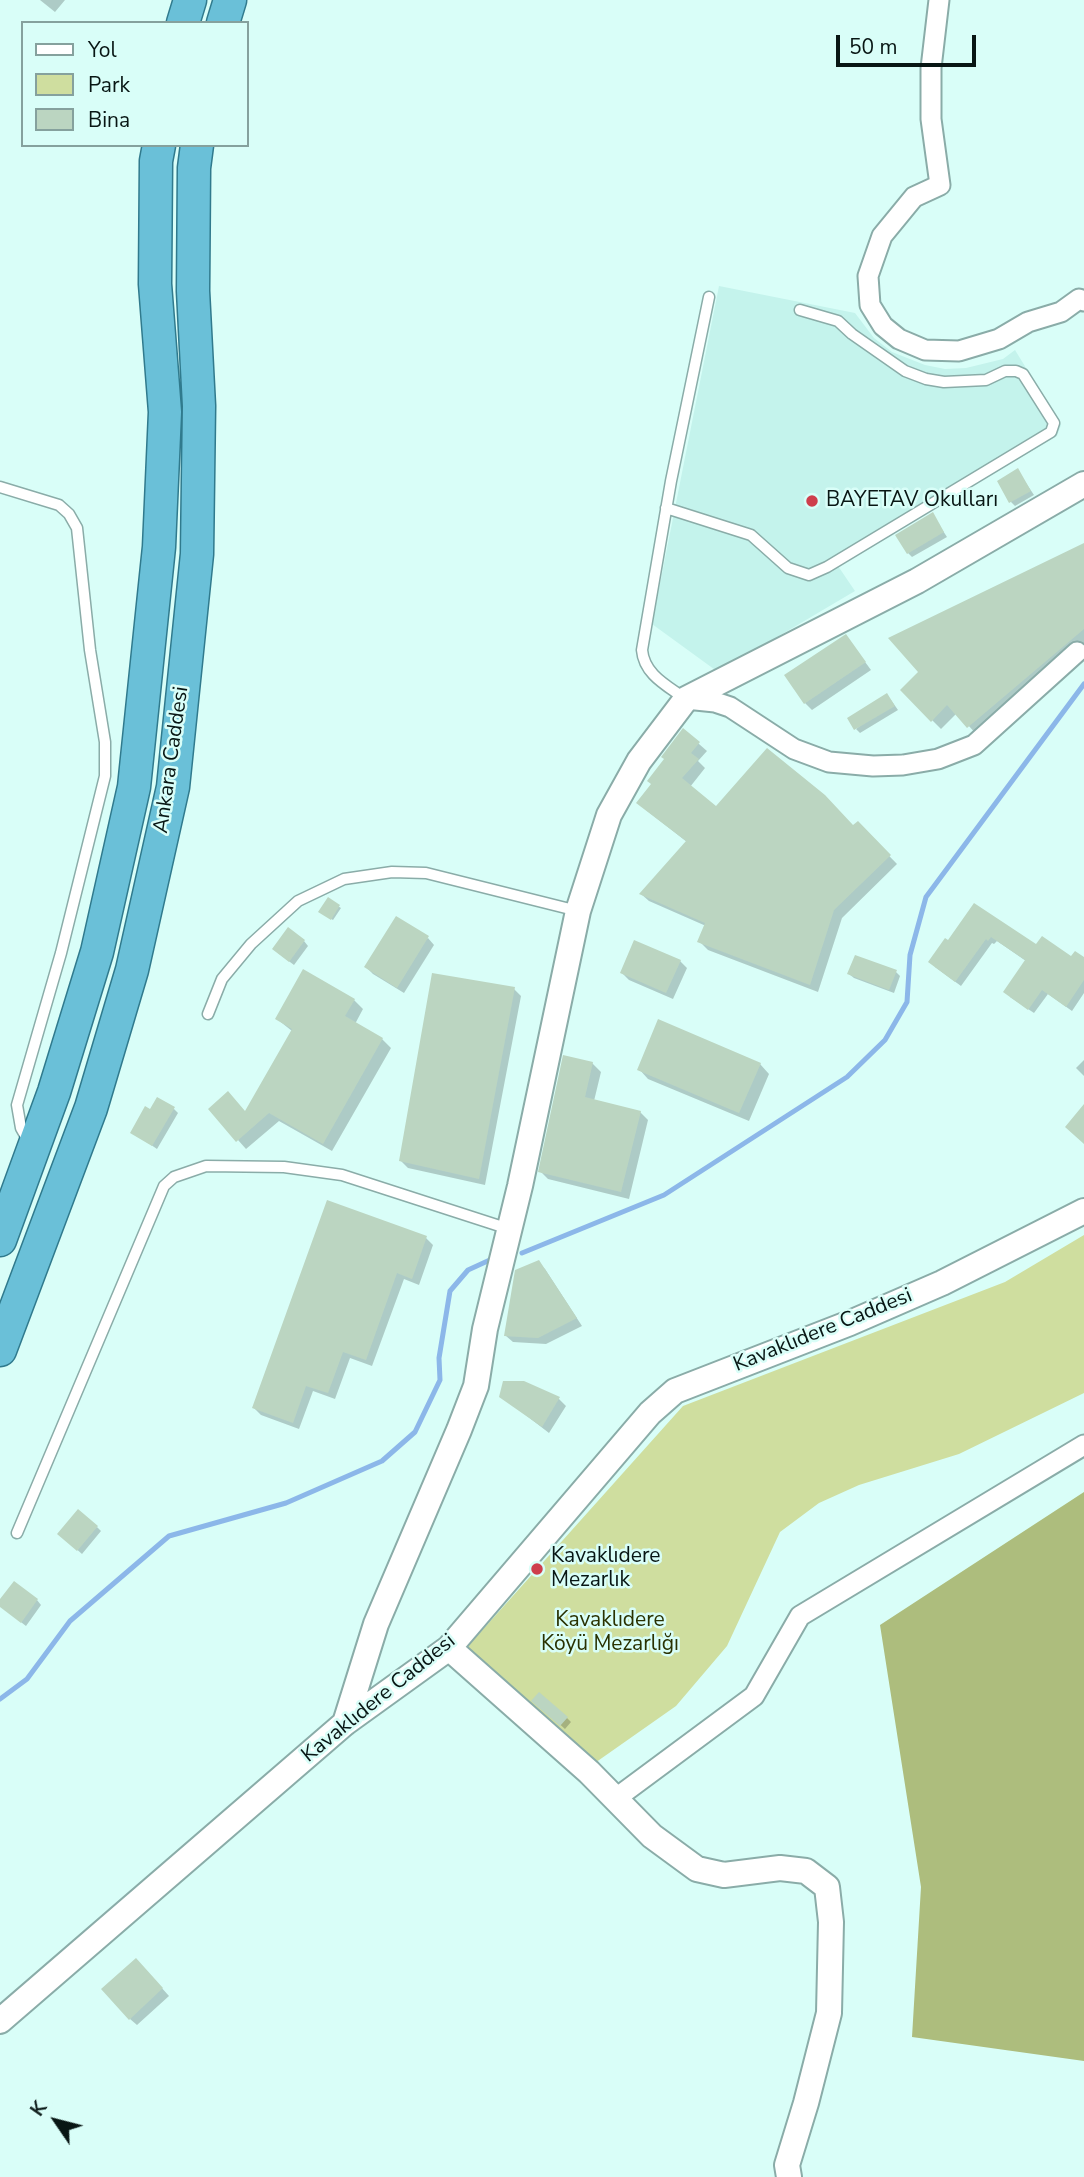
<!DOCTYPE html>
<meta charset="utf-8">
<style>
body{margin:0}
#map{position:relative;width:1084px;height:2177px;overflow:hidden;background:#d9fef8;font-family:"Nunito Sans",sans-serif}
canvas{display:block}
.legend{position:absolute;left:21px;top:21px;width:228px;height:126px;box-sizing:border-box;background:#d9fef8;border:2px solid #85a19d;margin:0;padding:9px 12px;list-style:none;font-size:21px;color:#081614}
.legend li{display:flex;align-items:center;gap:14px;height:35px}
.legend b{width:35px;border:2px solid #85a19d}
.north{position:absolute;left:21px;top:2086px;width:70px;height:70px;-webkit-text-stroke:5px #d9fef8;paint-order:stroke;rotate:305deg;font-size:19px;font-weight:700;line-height:28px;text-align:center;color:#081614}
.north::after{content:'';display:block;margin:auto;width:24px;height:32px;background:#081614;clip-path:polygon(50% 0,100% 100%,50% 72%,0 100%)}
.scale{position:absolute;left:836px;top:35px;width:140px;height:32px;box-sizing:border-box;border:4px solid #081614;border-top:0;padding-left:9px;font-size:21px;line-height:24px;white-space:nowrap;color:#081614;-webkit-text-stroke:5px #d9fef8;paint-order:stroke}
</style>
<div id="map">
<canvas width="1084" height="2177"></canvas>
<ul class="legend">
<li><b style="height:9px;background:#fff"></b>Yol</li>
<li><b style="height:19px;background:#cfde9f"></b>Park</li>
<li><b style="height:19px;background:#bbd5c1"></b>Bina</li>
</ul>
<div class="north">K</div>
<div class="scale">50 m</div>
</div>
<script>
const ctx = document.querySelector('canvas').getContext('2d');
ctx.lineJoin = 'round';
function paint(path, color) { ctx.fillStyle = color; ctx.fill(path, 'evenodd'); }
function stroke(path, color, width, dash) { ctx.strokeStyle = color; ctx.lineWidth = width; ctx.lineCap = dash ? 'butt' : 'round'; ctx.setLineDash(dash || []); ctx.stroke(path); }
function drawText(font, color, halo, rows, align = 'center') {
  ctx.font = font + ' "Nunito Sans",sans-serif'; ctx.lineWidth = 5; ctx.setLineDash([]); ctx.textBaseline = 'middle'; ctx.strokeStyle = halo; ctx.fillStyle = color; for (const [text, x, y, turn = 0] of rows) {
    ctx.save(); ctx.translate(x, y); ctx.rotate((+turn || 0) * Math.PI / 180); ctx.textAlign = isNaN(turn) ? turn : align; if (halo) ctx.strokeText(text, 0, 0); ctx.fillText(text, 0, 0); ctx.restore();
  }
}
paint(new Path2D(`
 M719 286 855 313 874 338 892 352 925 365 945 369 966 368 1003 359 1015 350 1061 425 1057 436 838 566 855 591 718 672 652 624Z`), '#c4f3ec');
paint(new Path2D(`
 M1084 1235V1393L959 1454 859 1485 819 1503 780 1532 727 1646 676 1706 592 1765 460 1655 683 1406 1005 1282Z`), '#cfde9f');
paint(new Path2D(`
 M1084 1492V2061L912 2037 921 1887 880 1625Z`), '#adbd7d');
paint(new Path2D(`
 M40 0H65L55 12Z
 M1018 471 1034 495 1015 506 1011 502Z
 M932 514 947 537 912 557 908 553Z
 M1084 545V644L978 736 957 713 941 729 902 690Z
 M846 636 871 670 812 710 805 703Z
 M891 700 898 710 860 733 856 729Z
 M683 730 707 751 698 761 705 768 690 787 717 809 854 828 858 824 897 864 842 918 818 992 708 950 700 942 706 926 649 901 641 894 687 842 646 810 653 784Z
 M328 900 341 908 333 920 322 913Z
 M974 906 1037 946 1072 959 1084 960V993L1072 1011 1048 994 1034 1013 1010 997 1026 961 997 941 994 944 992 943 961 986 935 967 949 942Z
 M428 938 434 945 404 993 373 974 366 967Z
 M304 941 308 946 294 965 278 953Z
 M680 961 687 968 673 999 629 980 622 973Z
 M896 972 900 976 894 993 854 978 849 974Z
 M514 989 521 996 485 1185 408 1168 401 1161Z
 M354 1000 363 1009 355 1024 382 1039 391 1048 332 1151 279 1121 246 1149 238 1140 246 1113 292 1031 277 1019Z
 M1084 1060V1076L1076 1068Z
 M592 1063 601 1072 594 1101 640 1112 648 1120 629 1199 548 1179 540 1171Z
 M760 1064 769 1074 749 1121 648 1079 639 1069Z
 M174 1109 178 1113 157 1149 132 1132 151 1111Z
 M426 1238 433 1245 419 1285 404 1279 372 1366 350 1358 335 1399 313 1391 299 1429 261 1415 254 1408Z
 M538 1262 545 1269 582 1326 546 1344 513 1342 506 1336Z
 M524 1383 559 1399 566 1406 549 1433 501 1396Z
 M97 1527 101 1531 82 1554 64 1538Z
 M37 1600 41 1605 26 1626 0 1606V1602Z
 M534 1701 567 1718 571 1722 565 1729Z
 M143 1967 169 1996 137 2025 130 2019Z`), '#0003');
stroke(new Path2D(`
 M522 1253 664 1195 847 1077 885 1040 907 1002 910 955 926 897 1084 684
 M0 1699 27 1679 70 1621 169 1536 286 1503 382 1461 415 1432 440 1380 439 1358 450 1291 468 1270 492 1259`), '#8cb7e9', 5);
paint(new Path2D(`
 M1018 468 1031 491 1009 503 997 481Z
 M933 512 944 532 907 554 895 535Z
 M1084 543V629L967 728 947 705 931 722 900 690 918 672 888 638Z
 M846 634 866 662 804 704 784 675Z
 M887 693 895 706 854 730 847 718Z
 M683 728 700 742 691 753 699 759 682 778 716 806 767 748 825 795 853 825 858 821 891 855 834 910 810 985 697 942 705 923 639 894 686 841 636 803 651 784 647 781 664 759 661 757Z
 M328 897 340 905 331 920 318 912Z
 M974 903 1036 944 1042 936 1071 956 1075 951 1084 957V980L1066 1007 1042 990 1028 1010 1003 992 1025 960 991 937 988 941 986 939 955 982 928 962 945 938 948 940Z
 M396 916 429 936 397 988 364 967Z
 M288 927 305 940 289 962 272 949Z
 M634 940 681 960 666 993 620 973Z
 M855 955 897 970 889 990 847 974Z
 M303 969 355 999 345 1016 383 1038 323 1144 269 1113 236 1142 208 1109 228 1091 245 1111 292 1029 275 1019Z
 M432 973 515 987 479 1179 399 1161Z
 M658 1019 761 1063 739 1113 637 1070Z
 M563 1055 593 1062 585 1097 641 1111 621 1192 538 1172Z
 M157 1097 175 1107 152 1146 130 1133 145 1106 150 1109Z
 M1084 1104V1144L1065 1127Z
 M327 1200 427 1236 412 1279 397 1273 366 1360 343 1352 328 1393 306 1386 293 1423 252 1408Z
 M539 1260 577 1318 538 1338 504 1336 515 1270Z
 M503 1381H524L560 1397 542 1427 499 1397Z
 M78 1509 98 1526 77 1551 57 1534Z
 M14 1581 38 1599 21 1623 0 1607V1599Z
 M539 1692 568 1717 560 1726 531 1701Z
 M136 1958 163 1988 129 2020 101 1989Z`), '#bbd5c1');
const service = new Path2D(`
 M0 487 59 505 69 514 77 528 90 650 105 742V776L61 953 17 1105 21 1128 29 1142
 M666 508 751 535 788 568 809 575 827 567 1051 432 1054 423 1023 374 1016 371H1005L986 380 944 382 926 379 905 371 852 334 838 321 800 310
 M684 698C666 685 644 674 642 650L671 481 709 297
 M208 1014 222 979 251 944 298 901 344 879 392 872 426 873 578 911
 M17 1533 164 1186 174 1177 206 1166 284 1167 342 1175 509 1229`);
const minor = new Path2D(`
 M939 0 931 68V119L940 185 914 197 882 236 868 276 870 305 883 326 899 339 925 350 959 351 999 339 1028 322 1061 312 1079 299 1084 301
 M686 699 715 702 730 707 794 749 829 762 873 766 903 765 938 759 974 745 1077 652
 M615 1799 754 1696 800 1616 1084 1445`);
const tertiary = new Path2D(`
 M449 1648 589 1772 652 1836 697 1869 724 1875 780 1868 806 1871 827 1887 831 1922 829 2013 806 2103 787 2165 789 2177
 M345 1723 376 1624 459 1430 476 1386 485 1329 520 1186 578 911 609 815 639 761 686 699 917 581 1084 484
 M0 2021 345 1723 449 1648 650 1413 675 1391 850 1323 942 1283 1084 1211`);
const trunk = new Path2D(`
 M183 23 190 0
 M223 23 230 0
 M0 1240 54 1092 97 952 134 787 159 547 165 412 155 284 156 161 159 145
 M0 1350 91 1108 132 970 173 787 197 554 199 406 193 291 194 168 197 145`);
stroke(service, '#8aaca8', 13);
stroke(minor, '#8aaca8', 23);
stroke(tertiary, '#8aaca8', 28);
stroke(trunk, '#307a8d', 35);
stroke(service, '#fff', 10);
stroke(minor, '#fff', 19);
stroke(tertiary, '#fff', 24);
stroke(trunk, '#6ac0d8', 32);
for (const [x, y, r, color] of [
 [812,501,7,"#ce3e4c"],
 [537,1569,7,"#ce3e4c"]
]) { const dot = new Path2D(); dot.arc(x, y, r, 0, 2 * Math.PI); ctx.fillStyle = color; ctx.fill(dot); stroke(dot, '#d9fef8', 2.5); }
drawText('21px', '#081614', '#d9fef8', [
 ["BAYETAV Okulları",826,501],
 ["Kavaklıdere",551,1557],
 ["Mezarlık",551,1581]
], 'left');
drawText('21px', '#081614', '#d9fef8', [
 ["Ankara Caddesi",172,760,-82],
 ["Kavaklıdere Caddesi",823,1331,-22],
 ["Kavaklıdere Caddesi",379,1699,-39]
]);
drawText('21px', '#293100', '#d9fef8', [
 ["Kavaklıdere",610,1621],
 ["Köyü Mezarlığı",610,1645]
]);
</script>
